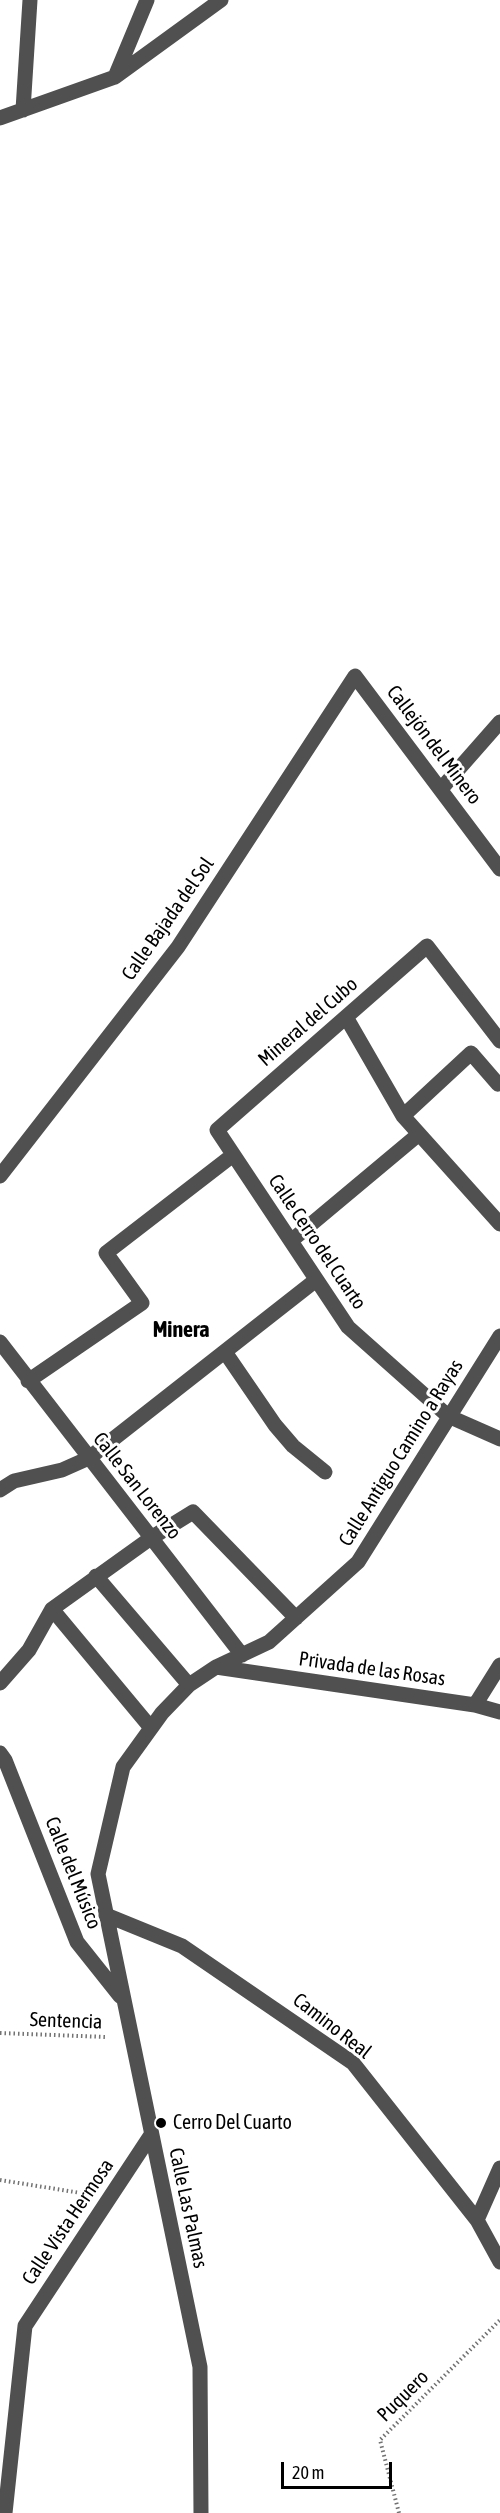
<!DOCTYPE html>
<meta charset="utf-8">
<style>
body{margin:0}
#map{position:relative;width:500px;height:2513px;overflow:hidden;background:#fff;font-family:"Asap Condensed",sans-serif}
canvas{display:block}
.scale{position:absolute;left:281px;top:2462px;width:111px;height:27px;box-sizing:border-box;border:3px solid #000;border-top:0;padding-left:8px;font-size:18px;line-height:21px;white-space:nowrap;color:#000;-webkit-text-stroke:4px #fff;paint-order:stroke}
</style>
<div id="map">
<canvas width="500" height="2513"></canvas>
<div class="scale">20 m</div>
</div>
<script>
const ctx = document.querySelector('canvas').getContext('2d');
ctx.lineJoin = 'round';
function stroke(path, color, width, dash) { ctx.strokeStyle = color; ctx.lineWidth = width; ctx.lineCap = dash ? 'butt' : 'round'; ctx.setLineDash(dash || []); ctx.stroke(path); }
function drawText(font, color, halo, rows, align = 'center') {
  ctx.font = font + ' "Asap Condensed",sans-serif'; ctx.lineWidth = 6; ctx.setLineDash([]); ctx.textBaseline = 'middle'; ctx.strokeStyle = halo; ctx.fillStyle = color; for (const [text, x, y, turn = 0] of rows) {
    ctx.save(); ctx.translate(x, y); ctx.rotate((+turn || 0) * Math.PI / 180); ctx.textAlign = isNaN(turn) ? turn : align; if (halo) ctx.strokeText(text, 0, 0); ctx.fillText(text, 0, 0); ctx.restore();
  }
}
stroke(new Path2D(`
 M0 2033 106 2037
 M0 2180 81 2193
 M399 2513 380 2440 500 2320`), '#727272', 4, [1.5, 3]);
stroke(new Path2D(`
 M115 77 147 0
 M23 110 30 0
 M0 118 115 77 221 0
 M441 789 500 722
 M346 1017 403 1116 500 1224
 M500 1041 427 946 217 1130 348 1327 448 1416 500 1439
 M403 1116 471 1053 498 1084 500 1083
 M0 1176 178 947 355 676 500 869
 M291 1241 419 1134
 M0 1342 242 1655
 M225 1352 275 1425 293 1446 325 1472
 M28 1381 142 1303 106 1253 233 1155
 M0 1490 14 1481 62 1470 89 1458 316 1280
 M96 1576 189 1685
 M52 1609 151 1728
 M216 1667 475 1705 500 1712
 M0 1683 29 1650 52 1609 151 1538 193 1512 296 1618
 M475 1705 500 1665
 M0 1753 5 1760 77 1942 120 1996
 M106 1915 182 1946 353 2063 477 2220 500 2262
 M477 2220 500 2168
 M5 2513 25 2326 151 2135
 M201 2513 200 2367 98 1874 123 1767 162 1713 189 1685 216 1667 269 1642 358 1562 500 1336`), '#505050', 15);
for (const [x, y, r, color] of [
 [161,2123,6,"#000"]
]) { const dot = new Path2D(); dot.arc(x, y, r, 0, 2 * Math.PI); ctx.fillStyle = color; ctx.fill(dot); stroke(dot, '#fff', 2); }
drawText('20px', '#000', '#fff', [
 ["Callejón del Minero",434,745,53],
 ["Calle Bajada del Sol",168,919,-55],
 ["Mineral del Cubo",308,1022,-41],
 ["Calle Cerro del Cuarto",317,1242,56],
 ["Calle Antiguo Camino a Rayas",401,1453,-58],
 ["Calle San Lorenzo",137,1486,52],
 ["Privada de las Rosas",372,1669,8],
 ["Calle del Músico",73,1873,68],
 ["Sentencia",66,2021,2],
 ["Camino Real",332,2026,38],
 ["Calle Las Palmas",188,2208,78],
 ["Calle Vista Hermosa",68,2222,-56],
 ["Puquero",403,2396,-45]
]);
drawText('20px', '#000', '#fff', [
 ["Cerro Del Cuarto",173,2123]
], 'left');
drawText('bold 22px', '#000', '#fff', [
 ["Minera",181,1330]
]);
</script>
